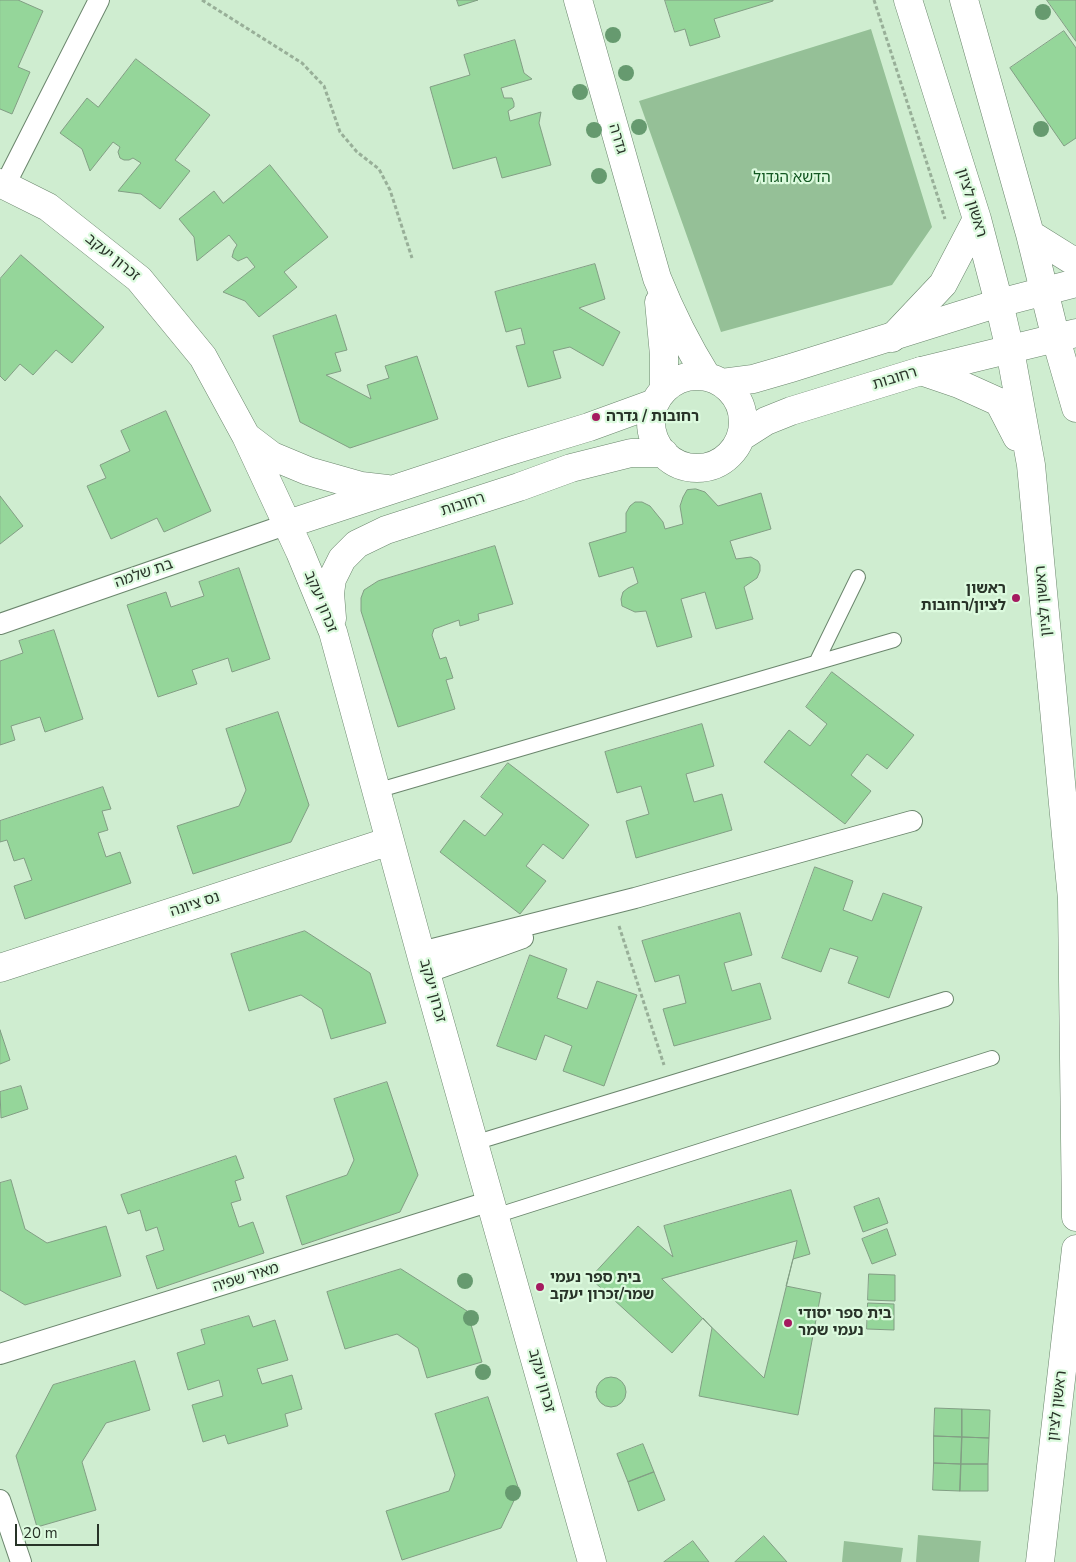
<!DOCTYPE html>
<meta charset="utf-8">
<style>
body{margin:0}
#map{position:relative;width:1076px;height:1562px;overflow:hidden;background:#cfedd0;font-family:"Nunito Sans",sans-serif}
canvas{display:block}
.scale{position:absolute;left:15px;top:1524px;width:84px;height:22px;box-sizing:border-box;border:2px solid #283328;border-top:0;padding-left:6px;font-size:15px;line-height:18px;white-space:nowrap;color:#283328;-webkit-text-stroke:4px #dcfade;paint-order:stroke}
</style>
<div id="map">
<canvas width="1076" height="1562"></canvas>
<div class="scale">20 m</div>
</div>
<script>
const ctx = document.querySelector('canvas').getContext('2d');
ctx.lineJoin = 'round';
function paint(path, color) { ctx.fillStyle = color; ctx.fill(path, 'evenodd'); }
function stroke(path, color, width, dash) { ctx.strokeStyle = color; ctx.lineWidth = width; ctx.lineCap = dash ? 'butt' : 'round'; ctx.setLineDash(dash || []); ctx.stroke(path); }
function drawText(font, color, halo, rows, align = 'center') {
  ctx.font = font + ' "Nunito Sans","Noto Sans Hebrew",sans-serif'; ctx.lineWidth = 4.5; ctx.setLineDash([]); ctx.textBaseline = 'middle'; ctx.strokeStyle = halo; ctx.fillStyle = color; for (const [text, x, y, turn = 0] of rows) {
    ctx.save(); ctx.translate(x, y); ctx.rotate((+turn || 0) * Math.PI / 180); ctx.textAlign = isNaN(turn) ? turn : align; if (halo) ctx.strokeText(text, 0, 0); ctx.fillText(text, 0, 0); ctx.restore();
  }
}
paint(new Path2D(`
 M871 29 932 227 892 285 721 332 639 101Z
 M918 1535 981 1541 979 1562H916Z
 M844 1541 903 1548 901 1562H842Z`), '#95c097');
const building = new Path2D(`
 M0 0H18L43 11 18 67 30 72 12 114 0 109Z
 M457 0H478L459 6Z
 M665 0H773V1L714 19 720 37 690 46 685 29 675 32Z
 M1047 0H1076V41Z
 M1064 31 1076 48V138L1064 146 1010 68Z
 M515 40 524 73 532 79 501 88 504 98H512L514 103V107L508 111 510 121 541 112 539 123 551 165 502 178 496 157 453 169 430 87 470 75 464 55Z
 M136 59 210 115 175 160 190 171 160 209 141 194 118 191 141 163 133 158 129 160H124L120 158 118 152 120 147 113 142 90 171 82 149 60 133 87 98 98 107Z
 M270 165 328 237 284 272 297 287 259 317 245 301 223 292 255 267 247 257 238 261 232 257 234 250 237 245 229 235 197 261 194 237 179 219 214 191 223 203Z
 M21 255 104 327 72 363 56 350 33 375 20 364 5 381 0 376V279Z
 M595 264 605 299 579 308 620 332 603 366 570 347 553 351 561 378 528 387 516 346 525 344 521 328 506 332 495 292Z
 M336 315 347 350 335 353 341 371 326 375 371 399 367 385 389 378 385 366 417 356 438 419 350 448 300 422 273 336Z
 M166 411 211 511 164 532 157 518 111 539 87 486 106 478 100 465 130 451 121 431Z
 M696 489 705 492 718 506 761 493 771 529 730 541 736 559 751 557 758 561 760 565V571L757 578 744 587 753 619 716 629 705 592 681 599 692 637 657 647 646 611 635 612 622 606 621 599 623 592 628 588 638 583 633 567 599 577 589 543 626 532V513L630 506 635 502H642L650 506 663 522 665 529 683 524 680 506 683 497 687 490Z
 M0 496 23 526 0 544Z
 M495 546 513 604 478 614 479 620 460 626 459 620 434 629 432 635 440 659 446 657 453 678 446 680 455 709 398 727 361 611V598L364 590 378 581Z
 M239 568 270 659 232 672 228 658 192 670 197 684 158 697 127 605 166 592 171 607 204 596 199 582Z
 M54 630 83 719 45 732 40 717 11 726 15 740 0 745V661L23 653 19 641Z
 M832 672 914 735 887 769 867 754 851 775 871 791 845 824 764 762 789 730 810 746 827 724 806 707Z
 M278 712 309 805 291 842 193 874 177 826 239 806 246 790 226 729Z
 M702 724 714 766 686 774 694 802 722 794 732 830 636 858 626 821 649 814 641 786 617 793 605 752Z
 M508 763 589 825 563 859 543 844 526 866 546 881 520 914 440 852 464 820 485 836 503 814 481 797Z
 M103 787 111 809 102 811 108 830 98 833 106 857 120 852 131 883 25 919 14 886 32 880 24 858 14 861 7 840 0 842V821Z
 M815 867 853 881 843 910 872 921 883 893 922 907 889 998 848 983 858 957 830 948 821 972 782 958Z
 M740 913 752 955 724 963 732 991 760 983 771 1019 674 1046 663 1009 686 1003 679 975 655 982 642 941Z
 M305 931 370 973 386 1023 331 1039 322 1009 301 995 249 1011 231 954Z
 M530 955 567 969 557 998 587 1009 597 981 637 995 604 1086 563 1071 572 1046 545 1035 536 1060 497 1046Z
 M0 1030 10 1060 0 1064Z
 M387 1082 418 1175 400 1212 302 1245 286 1196 347 1175 354 1160 334 1099Z
 M21 1086 28 1109 1 1118 0 1092Z
 M236 1156 244 1178 235 1181 241 1200 231 1203 239 1227 253 1222 264 1253 157 1289 146 1256 164 1250 157 1227 146 1231 140 1210 128 1214 121 1195Z
 M11 1180 25 1229 47 1243 106 1226 121 1276 25 1305 0 1290V1183Z
 M791 1190 810 1254 793 1259 786 1286 821 1293 798 1415 699 1396 712 1328 703 1318 672 1353 590 1278 638 1226 673 1257 664 1226Z
 M879 1198 888 1223 863 1232 854 1207Z
 M887 1229 896 1255 872 1264 862 1239Z
 M797 1241 793 1259 764 1378 662 1279Z
 M401 1269 467 1311 482 1362 427 1378 418 1348 397 1334 345 1349 327 1292Z
 M869 1274 895 1275V1301L868 1300Z
 M868 1303 894 1304V1330L867 1329Z
 M249 1316 253 1327 275 1320 288 1360 257 1369 262 1384 292 1375 302 1409 285 1414 288 1426 228 1444 225 1435 203 1442 192 1405 223 1396 219 1380 188 1390 177 1353 205 1344 201 1330Z
 M135 1361 150 1410 106 1423 82 1462 96 1510 37 1527 16 1456 53 1385Z
 M596 1392a15 15 0 1 1 30 0a15 15 0 1 1-30 0Z
 M488 1397 519 1490 501 1528 402 1560 386 1511 449 1491 455 1475 435 1414Z
 M935 1408 962 1409V1437L934 1436Z
 M962 1409 990 1410 989 1438 962 1437Z
 M934 1436 962 1437 961 1464 934 1463Z
 M962 1437 989 1438 988 1464H961Z
 M643 1444 654 1472 628 1482 617 1454Z
 M934 1463 961 1464 960 1491 933 1490Z
 M961 1464H988V1491H960Z
 M654 1472 665 1500 638 1511 628 1482Z
 M764 1536 787 1562H735Z
 M693 1541 709 1562H664Z`);
paint(building, '#95d69a');
stroke(building, '#829e84', 1);
const service = new Path2D(`
 M816 663 858 577
 M376 791 894 640
 M474 1143 946 999
 M495 1216 992 1058`);
const pedestrian = new Path2D(`
 M5 185 99 0
 M0 624 288 524
 M421 952 635 898 912 821
 M426 973 523 938
 M0 1354 491 1201
 M0 1500 21 1562`);
const minor = new Path2D(`
 M578 0 657 278C671 313 687 345 707 377
 M0 183 48 207 139 279 203 357 246 436 300 552 333 632 426 973 592 1562
 M659 302 664 355V390
 M651 422a46 46 0 1 1 92 0a46 46 0 1 1-92 0Z
 M722 383 753 379 791 368 999 303 1076 283
 M247 437 272 456 308 471 361 486 387 489
 M741 437 766 421 791 411 921 371 1076 333
 M288 524 507 452 589 427 655 403
 M332 618 330 593 332 579 342 559 357 544 386 530 519 487 571 468 631 453H664
 M0 968 390 841`);
const secondary = new Path2D(`
 M908 0 977 219 999 303 1010 350 1031 465 1072 899 1076 1217
 M964 0 1030 234 1056 339 1076 408
 M1030 234 1070 259 1076 260
 M892 338 943 284 977 219
 M921 371 959 384 999 402 1017 437
 M1040 1562 1076 1249`);
stroke(service, '#6b866d', 16);
stroke(pedestrian, '#6b866d', 22);
stroke(minor, '#6b866d', 29);
stroke(secondary, '#6b866d', 29);
stroke(new Path2D(`
 M202 0 302 63 324 86 340 132 357 152 379 169 390 190 412 258
 M874 0 945 219
 M619 926 664 1065`), '#98af98', 3, [4, 2.5]);
stroke(service, '#fff', 14);
stroke(pedestrian, '#fff', 20);
stroke(minor, '#fff', 28);
stroke(secondary, '#fff', 28);
ctx.fillStyle = '#669a6f';
for (const [x, y] of [
 [1043,12],
 [613,35],
 [626,73],
 [580,92],
 [639,127],
 [1041,129],
 [594,130],
 [599,176],
 [465,1281],
 [471,1318],
 [483,1372],
 [513,1493]
]) { ctx.beginPath(); ctx.arc(x, y, 8, 0, 2 * Math.PI); ctx.fill(); }
for (const [x, y, r, color] of [
 [596,417,5,"#a51a60"],
 [1016,598,5,"#a51a60"],
 [540,1287,5,"#a51a60"],
 [788,1323,5,"#a51a60"]
]) { const dot = new Path2D(); dot.arc(x, y, r, 0, 2 * Math.PI); ctx.fillStyle = color; ctx.fill(dot); stroke(dot, '#dcfade', 2); }
drawText('15px', '#283328', '#dcfade', [
 ["גדרה",617,139,74],
 ["ראשון לציון",971,203,73],
 ["זכרון יעקב",112,258,39],
 ["רחובות",895,379,-17],
 ["רחובות",463,505,-18],
 ["בת שלמה",144,574,-19],
 ["ראשון לציון",1044,601,-95],
 ["זכרון יעקב",320,602,68],
 ["נס ציונה",195,905,-18],
 ["זכרון יעקב",432,991,75],
 ["מאיר שפיה",246,1278,-17],
 ["זכרון יעקב",541,1381,75],
 ["ראשון לציון",1058,1406,-83]
]);
drawText('15px', '#115620', '#dcfade', [
 ["הדשא הגדול",792,178]
]);
drawText('bold 15px', '#283328', '#dcfade', [
 ["רחובות / גדרה",606,417],
 ["ראשון",1006,589,"right"],
 ["לציון/רחובות",1006,606,"right"],
 ["בית ספר נעמי",550,1278],
 ["שמר/זכרון יעקב",550,1295],
 ["בית ספר יסודי",798,1314],
 ["נעמי שמר",798,1331]
], 'left');
</script>
